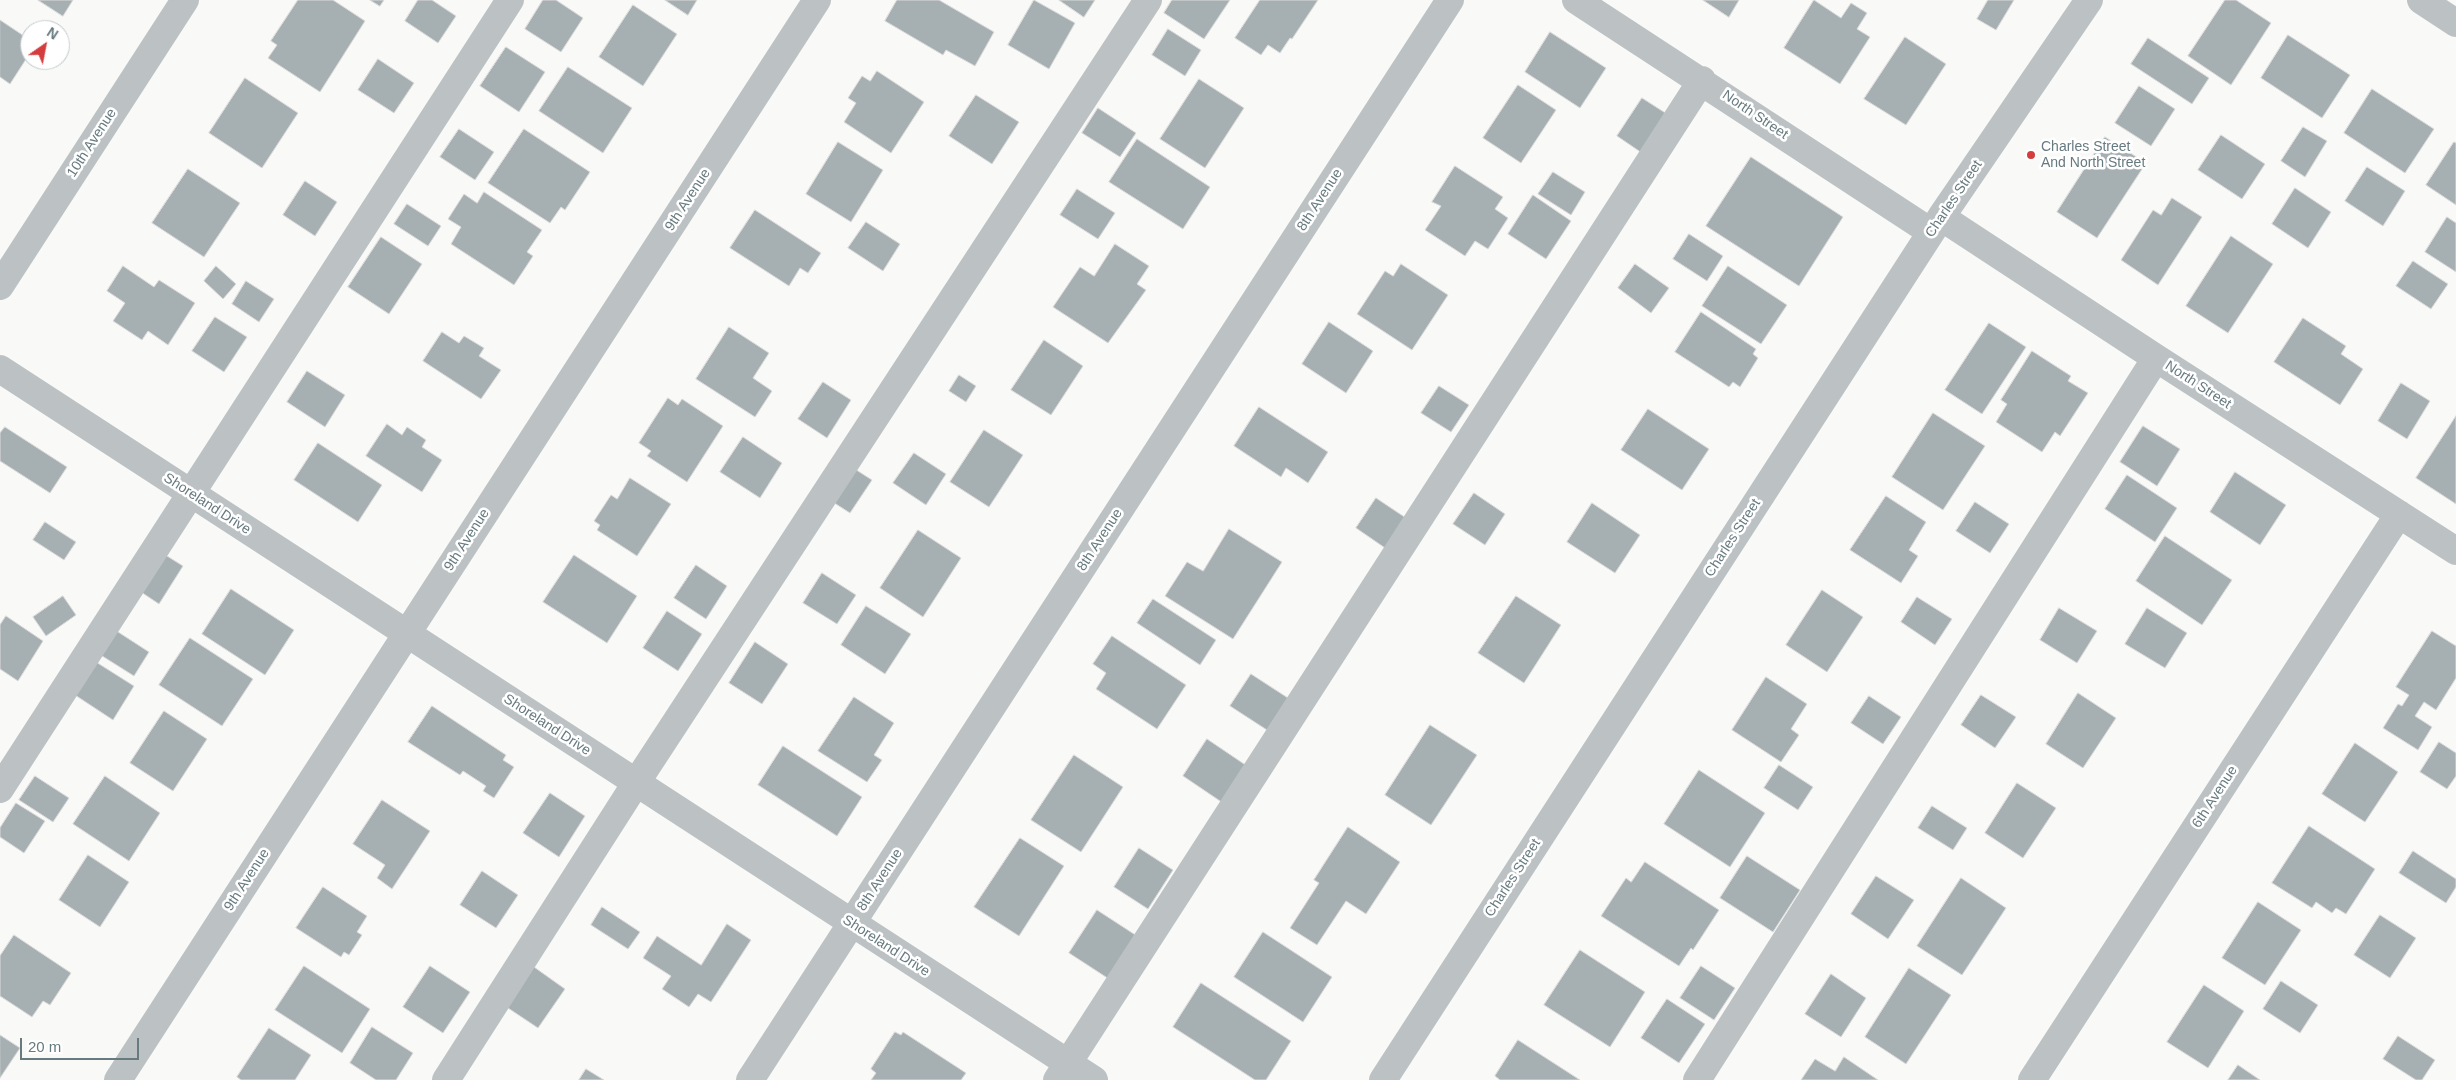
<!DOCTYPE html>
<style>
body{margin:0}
#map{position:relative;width:2456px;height:1080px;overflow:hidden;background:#f9f9f7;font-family:Arial,sans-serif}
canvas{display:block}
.north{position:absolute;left:20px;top:20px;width:50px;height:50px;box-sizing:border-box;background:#fff;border:1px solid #c2cacc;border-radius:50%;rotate:33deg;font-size:14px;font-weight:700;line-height:20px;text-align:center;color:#667a7f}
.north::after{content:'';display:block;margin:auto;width:18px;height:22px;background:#d33d3e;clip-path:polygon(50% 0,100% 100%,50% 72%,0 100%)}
.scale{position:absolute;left:20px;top:1038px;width:119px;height:22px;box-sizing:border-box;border:2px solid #667a7f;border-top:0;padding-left:6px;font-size:15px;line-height:18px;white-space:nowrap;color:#667a7f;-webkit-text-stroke:4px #fff;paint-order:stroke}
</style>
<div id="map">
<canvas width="2456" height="1080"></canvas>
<div class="north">N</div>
<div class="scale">20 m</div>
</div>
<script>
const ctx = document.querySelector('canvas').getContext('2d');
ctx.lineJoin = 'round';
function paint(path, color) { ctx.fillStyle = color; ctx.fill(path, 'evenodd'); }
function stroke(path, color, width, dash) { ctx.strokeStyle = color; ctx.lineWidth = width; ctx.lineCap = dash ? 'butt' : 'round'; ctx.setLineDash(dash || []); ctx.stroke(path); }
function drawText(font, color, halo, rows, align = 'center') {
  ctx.font = font + ' Arial,sans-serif'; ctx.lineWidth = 5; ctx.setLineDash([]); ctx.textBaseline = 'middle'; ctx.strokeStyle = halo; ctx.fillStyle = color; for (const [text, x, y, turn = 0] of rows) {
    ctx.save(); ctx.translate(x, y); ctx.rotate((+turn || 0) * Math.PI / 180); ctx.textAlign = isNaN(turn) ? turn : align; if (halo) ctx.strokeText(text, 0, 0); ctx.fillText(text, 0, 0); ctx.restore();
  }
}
const building = new Path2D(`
 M38 0H73L63 16Z
 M298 0H333L365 21 320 92 268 58 277 45 271 41Z
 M370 0H384L380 6Z
 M418 0H432L456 16 438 43 405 21Z
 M543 0H556L583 18 561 52 525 29Z
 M665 0H697L688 15Z
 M897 0H939L994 32 975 66 946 50 943 55 885 21Z
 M1034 0 1075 23 1049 69 1008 45Z
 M1059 0H1095L1084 17Z
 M1172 0H1230L1204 39 1164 13Z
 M1260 0H1318L1292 39 1290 38 1280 53 1268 45 1261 55 1235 38Z
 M1703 0H1739L1729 17Z
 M1814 0 1841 18 1851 3 1867 13 1857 29 1870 37 1840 84 1784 48Z
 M1988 0H2014L1996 30 1977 19Z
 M2225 0H2236L2271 23 2231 85 2188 56Z
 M633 5 677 34 643 86 599 57Z
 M0 20 30 40V53L10 84 0 77Z
 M1168 29 1201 50 1185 76 1152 55Z
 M1550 32 1606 68 1580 108 1525 72Z
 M2288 35 2350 75 2322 118 2261 78Z
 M1905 37 1946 64 1906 125 1864 99Z
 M2148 38 2209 78 2192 104 2131 64Z
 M506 47 545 72 519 112 480 86Z
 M378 59 414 83 394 113 358 90Z
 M568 67 632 108 603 153 539 111Z
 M877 71 924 102 891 153 844 122 856 103 848 98 862 76 870 81Z
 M245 78 298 113 262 168 209 133Z
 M1199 79 1244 108 1205 168 1160 139Z
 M1518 85 1556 110 1521 163 1483 138Z
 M2139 86 2175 109 2151 146 2115 123Z
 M2372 89 2434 129 2405 173 2344 133Z
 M976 95 1019 122 992 164 949 136Z
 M1642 98 1667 114 1642 153 1617 136Z
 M1098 108 1136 133 1120 157 1082 133Z
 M2303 127 2327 141 2305 177 2281 161Z
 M459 129 494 152 475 180 440 157Z
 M524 129 590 172 565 210 561 207 550 223 488 183Z
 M2221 135 2265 164 2242 199 2198 170Z
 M2105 137 2146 163 2097 238 2057 212Z
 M1137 139 1210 187 1183 229 1109 182Z
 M838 142 883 170 851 222 806 194Z
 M2454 142 2456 143V205L2426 185Z
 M1751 157 1843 217 1799 286 1706 226Z
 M1455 166 1503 197 1495 209 1508 218 1488 249 1475 241 1465 256 1425 230 1441 206 1432 202Z
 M2367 167 2405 191 2383 226 2345 201Z
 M188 169 240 203 204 257 152 223Z
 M1553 172 1585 192 1571 215 1538 194Z
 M305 181 337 202 315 236 283 215Z
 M2295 188 2331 212 2308 248 2272 224Z
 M1077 189 1115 213 1098 239 1060 215Z
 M484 192 542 230 527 252 533 256 514 285 451 244 461 227 448 219 464 194 477 203Z
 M1533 195 1571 221 1546 259 1508 234Z
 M2172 198 2202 217 2158 285 2121 260 2153 210 2161 215Z
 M407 204 441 226 428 246 394 224Z
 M755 210 821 253 808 273 800 268 789 286 730 248Z
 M2447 217 2456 223V272L2425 252Z
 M866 222 900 244 883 271 848 248Z
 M1689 234 1723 256 1707 281 1673 259Z
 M2231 236 2273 264 2228 333 2186 306Z
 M381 237 422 264 389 314 348 287Z
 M1115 244 1149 266 1137 284 1146 290 1108 343 1053 307 1080 267 1094 276Z
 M2413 261 2448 284 2431 309 2396 286Z
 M1401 264 1448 295 1412 350 1357 314 1385 271 1393 276Z
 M1635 264 1669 288 1651 313 1618 288Z
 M123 266 154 287 159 280 195 303 168 345 148 331 142 340 113 321 125 303 107 291Z
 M216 266 236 284 223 299 204 281Z
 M1728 266 1787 305 1761 344 1702 306Z
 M246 281 274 299 259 322 232 304Z
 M1701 312 1756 349 1753 354 1758 358 1740 387 1733 382 1729 387 1675 352Z
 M215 317 247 337 224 372 192 351Z
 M2303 318 2346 346 2341 354 2363 369 2340 405 2274 362Z
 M1329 322 1373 351 1346 393 1302 364Z
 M1989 323 2026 347 1982 414 1945 390Z
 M729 327 769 353 753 378 772 391 755 417 696 379Z
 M442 332 459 343 464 336 484 348 479 356 501 370 481 399 423 361Z
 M1044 340 1083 366 1051 415 1011 390Z
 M2032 351 2071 376 2068 381 2088 393 2060 436 2055 432 2042 452 1996 422 2007 404 2001 400Z
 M307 371 345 395 325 427 287 402Z
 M959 375 976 386 966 402 949 391Z
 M823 382 851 400 827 438 798 419Z
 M2401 383 2430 401 2407 439 2378 421Z
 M1439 386 1469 405 1451 432 1421 413Z
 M668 398 678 405 682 399 723 426 687 482 647 456 651 451 639 443Z
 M1259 407 1328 452 1308 483 1286 468 1281 477 1234 446Z
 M1648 409 1709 449 1682 490 1621 450Z
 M1933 413 1985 446 1943 510 1892 477Z
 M2456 416V504L2416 478Z
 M387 424 402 435 407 427 426 440 422 447 442 460 422 492 366 456Z
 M2143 426 2180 449 2157 486 2120 462Z
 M5 427 67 467 50 493 0 461V433Z
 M984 430 1023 455 989 507 950 482Z
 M743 437 782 463 760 498 720 472Z
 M318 443 382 485 358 522 294 480Z
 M914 453 946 474 926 505 893 483Z
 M847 464 872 480 850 513 825 497Z
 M2235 472 2286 505 2260 545 2210 512Z
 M2127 475 2177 508 2155 542 2105 509Z
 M630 478 671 504 637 556 597 530 600 525 594 521 611 495 617 499Z
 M1474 493 1505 514 1485 545 1453 524Z
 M1886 496 1926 522 1909 550 1918 556 1901 583 1850 550Z
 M1376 498 1409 520 1388 550 1356 528Z
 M1975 502 2009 524 1990 553 1956 531Z
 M1592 503 1640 535 1615 573 1567 542Z
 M45 522 76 542 64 560 33 540Z
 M1229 529 1282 562 1233 639 1165 596 1187 562 1203 571Z
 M918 530 961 558 923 617 880 588Z
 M2165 536 2232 580 2202 625 2136 581Z
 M159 551 183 566 159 604 135 588Z
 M574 555 637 596 607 643 543 602Z
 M696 565 727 586 706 619 674 598Z
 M822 573 856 595 837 624 803 603Z
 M231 589 294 630 265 675 202 634Z
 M1822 590 1863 617 1827 672 1786 645Z
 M63 596 76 615 46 636 33 617Z
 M1516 596 1561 625 1524 683 1478 653Z
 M1917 597 1952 619 1935 645 1901 622Z
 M1153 599 1216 640 1200 665 1137 623Z
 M866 606 911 634 885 674 841 645Z
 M2059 608 2097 631 2077 663 2040 640Z
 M2147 608 2187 633 2165 668 2125 644Z
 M667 611 702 634 678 671 643 648Z
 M6 616 43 641 18 681 0 669V625Z
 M115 630 149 652 134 676 99 654Z
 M2432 631 2456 646V678L2436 710 2424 702 2415 716 2432 727 2418 750 2383 728 2398 704 2402 706 2409 695 2396 687Z
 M1112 636 1186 685 1157 729 1096 689 1106 673 1093 664Z
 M190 638 253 679 222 726 159 685Z
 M755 642 788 664 762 704 729 683Z
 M96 662 134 686 113 720 75 695Z
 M1251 674 1288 698 1267 730 1230 706Z
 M1766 677 1807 704 1791 729 1799 735 1781 762 1732 730Z
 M2078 693 2116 718 2083 768 2046 744Z
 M1981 695 2016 717 1995 748 1961 725Z
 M1869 696 1901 717 1883 744 1851 723Z
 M854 697 894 723 874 755 882 760 867 782 818 751Z
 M432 706 506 755 503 760 514 767 494 798 483 791 486 786 463 771 460 775 408 742Z
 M164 711 207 739 173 791 130 763Z
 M1430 725 1477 755 1431 825 1385 795Z
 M1207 739 1247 766 1223 803 1183 776Z
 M2439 742 2456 753V776L2447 789 2420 772Z
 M2355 743 2398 772 2365 822 2322 794Z
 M783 746 862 797 837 836 758 785Z
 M1074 755 1123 787 1081 852 1031 820Z
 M1779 765 1813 787 1798 810 1764 788Z
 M1699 770 1765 813 1730 867 1664 824Z
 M35 776 69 798 53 822 19 800Z
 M105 776 160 813 129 861 73 824Z
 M2017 783 2056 808 2023 858 1985 833Z
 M550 793 585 816 559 857 523 833Z
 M382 800 430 831 392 889 377 878 385 865 353 844Z
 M16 803 45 821 24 853 0 837V828Z
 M1932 806 1967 828 1953 850 1918 828Z
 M2309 826 2375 869 2346 914 2336 908 2332 913 2316 902 2312 908 2272 883Z
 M1348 827 1400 862 1366 914 1346 901 1317 945 1290 928 1319 883 1314 880Z
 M1020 838 1064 866 1019 936 974 907Z
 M1139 848 1173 870 1148 909 1114 887Z
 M2413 851 2456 879V887L2446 903 2399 873Z
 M88 855 129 882 100 927 59 900Z
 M1747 856 1800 890 1773 932 1720 898Z
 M1645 862 1719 910 1693 950 1691 948 1679 966 1601 916 1626 878 1631 882Z
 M482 871 518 895 496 928 460 905Z
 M1876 876 1914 900 1888 939 1851 914Z
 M1961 878 2006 908 1962 975 1917 946Z
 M323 887 367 916 357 932 362 935 349 955 344 952 341 957 296 928Z
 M2258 902 2301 930 2265 985 2222 958Z
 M602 907 640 932 628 949 591 925Z
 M1097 910 1137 936 1109 979 1069 953Z
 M2380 915 2416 938 2390 978 2354 955Z
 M727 924 751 940 711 1002 698 994 689 1007 662 989 671 976 643 958 657 936 701 965Z
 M1263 932 1332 977 1303 1022 1234 977Z
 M14 935 71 973 50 1005 43 1001 32 1017 0 996V956Z
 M1580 950 1645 992 1610 1047 1544 1005Z
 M527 962 565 989 538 1028 499 1002Z
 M304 966 370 1009 342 1053 275 1010Z
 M430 966 470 992 443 1033 403 1007Z
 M1701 966 1735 988 1714 1020 1680 998Z
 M1909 968 1951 995 1906 1064 1865 1037Z
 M1831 974 1866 998 1841 1037 1805 1014Z
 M2281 981 2318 1005 2300 1033 2263 1009Z
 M1201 983 1291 1041 1266 1080H1255L1173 1027Z
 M2204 985 2244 1011 2208 1068 2167 1042Z
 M1667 999 1705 1024 1679 1063 1641 1038Z
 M372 1027 413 1053 396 1080H376L350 1063Z
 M269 1028 311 1055 295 1080H241L237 1077Z
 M895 1032 901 1035 903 1032 966 1073 961 1080H871L876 1073 871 1069Z
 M0 1035 20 1048 0 1078Z
 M2398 1036 2435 1060 2422 1080H2416L2383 1059Z
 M1518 1040 1580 1080H1500L1495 1076Z
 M1844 1057 1878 1080H1801L1815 1059 1835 1071Z
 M2238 1065 2260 1080H2228Z
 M586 1069 604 1080H579Z`);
paint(building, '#a6b0b3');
stroke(building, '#dbdad9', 1);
stroke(new Path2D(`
 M1576 0 1931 232
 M2421 0 2456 23
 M1941 217 2156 358 2456 551
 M0 286 185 0
 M0 369 1094 1080
 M0 789 510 0
 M118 1080 817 0
 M446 1080 636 783 1148 0
 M750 1080 1450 0
 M1057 1080 1702 80
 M1383 1080 1941 217 2089 0
 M1697 1080 2156 358
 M2032 1080 2399 514`), '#bcc2c4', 28);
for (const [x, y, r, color] of [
 [2031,155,5,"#d33d3e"]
]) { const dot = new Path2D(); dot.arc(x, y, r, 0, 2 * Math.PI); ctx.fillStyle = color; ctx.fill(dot); stroke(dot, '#fff', 2); }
drawText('14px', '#667a7f', '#fff', [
 ["North Street",1755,115,34],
 ["10th Avenue",92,143,-57],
 ["Charles Street",1954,199,-56],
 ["9th Avenue",688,200,-57],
 ["8th Avenue",1320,200,-57],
 ["North Street",2198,385,33],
 ["Shoreland Drive",207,504,33],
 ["Charles Street",1733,538,-57],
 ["9th Avenue",467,540,-57],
 ["8th Avenue",1100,540,-57],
 ["Shoreland Drive",547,725,33],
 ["6th Avenue",2215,797,-57],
 ["Charles Street",1513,878,-57],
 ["9th Avenue",247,880,-57],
 ["8th Avenue",880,880,-57],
 ["Shoreland Drive",886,946,33]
]);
drawText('14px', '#667a7f', '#fff', [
 ["Charles Street",2041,147],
 ["And North Street",2041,163]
], 'left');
</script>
